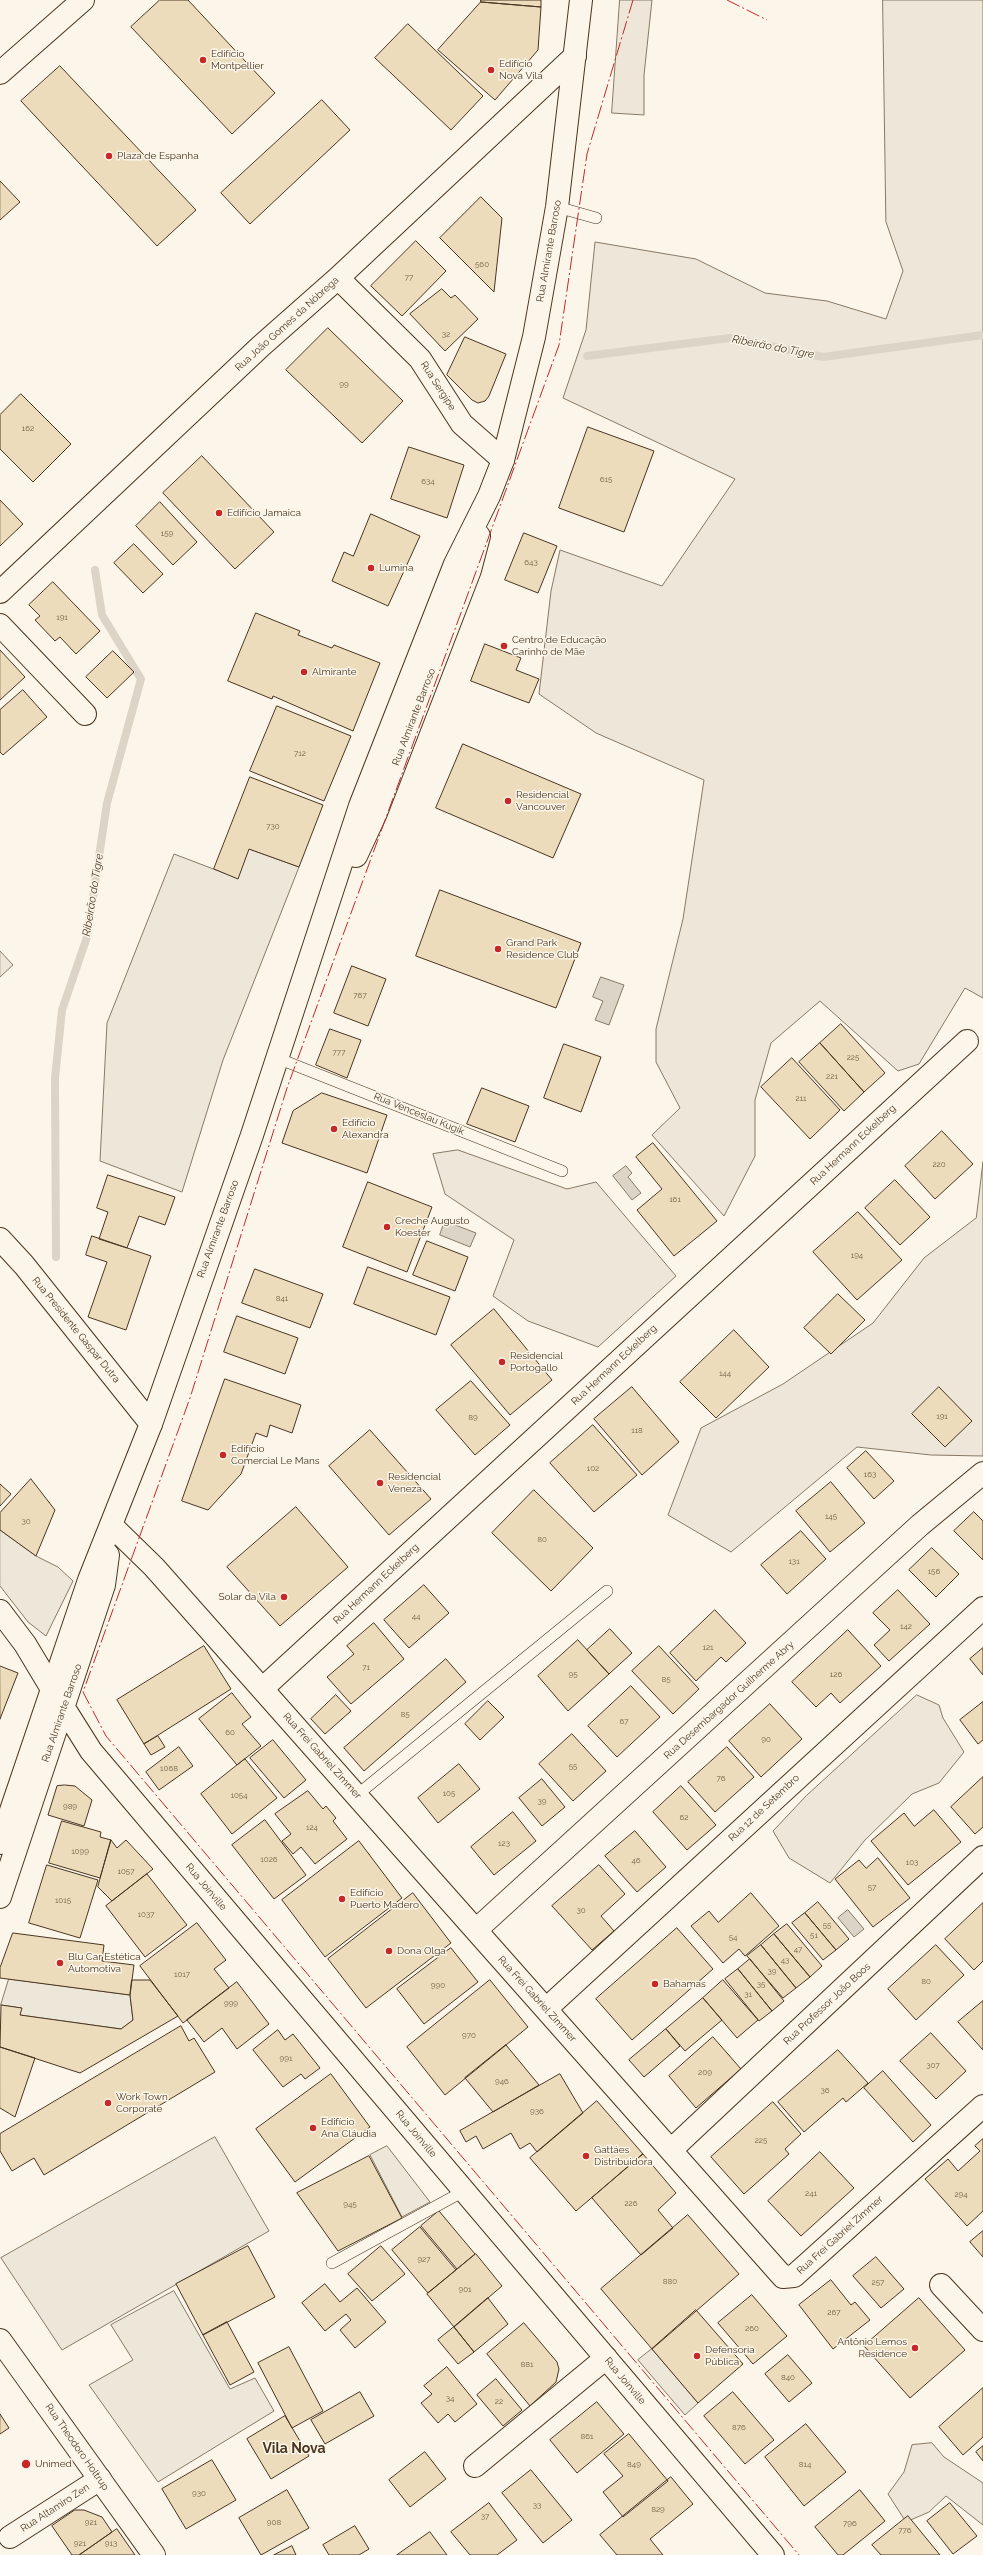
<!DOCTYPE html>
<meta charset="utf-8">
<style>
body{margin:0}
canvas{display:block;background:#fbf6e9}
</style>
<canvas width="983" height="2555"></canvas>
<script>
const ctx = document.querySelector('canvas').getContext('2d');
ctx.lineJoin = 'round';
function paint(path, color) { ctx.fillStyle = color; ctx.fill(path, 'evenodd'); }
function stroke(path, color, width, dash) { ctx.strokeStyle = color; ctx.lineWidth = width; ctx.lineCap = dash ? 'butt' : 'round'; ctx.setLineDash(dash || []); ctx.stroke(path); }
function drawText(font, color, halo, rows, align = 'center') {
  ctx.font = font + ' Raleway,sans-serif'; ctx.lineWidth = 3; ctx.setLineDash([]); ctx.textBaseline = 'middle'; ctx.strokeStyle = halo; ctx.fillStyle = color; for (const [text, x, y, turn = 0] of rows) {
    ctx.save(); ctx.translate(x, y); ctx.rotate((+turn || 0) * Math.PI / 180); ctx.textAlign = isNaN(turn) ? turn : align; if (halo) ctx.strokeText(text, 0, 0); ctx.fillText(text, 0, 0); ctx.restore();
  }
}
const green = new Path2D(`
 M620 0H652L644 75V115L612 113Z
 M883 0H983V998L965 988 919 1064 898 1071 820 1001 771 1043 755 1100V1156L724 1216 652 1135 680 1108 656 1062V1029L683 919 704 780 596 733 539 694 551 591 560 550 662 586 735 479 563 398 586 330 595 242 696 259 765 293 827 301 886 319 903 271 886 222Z
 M0 951 13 965 0 977Z
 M458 1150 567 1189 596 1182 676 1276 598 1347 528 1321 493 1296 514 1240 445 1194 433 1154Z
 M983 1162V1456L931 1455 857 1447 731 1552 668 1515 701 1428 783 1384 873 1323 924 1258 976 1218Z
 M917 1695 939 1705 943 1718 964 1752 939 1783 912 1794 865 1840 830 1883 789 1858 773 1831 806 1796Z
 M932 2443 944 2457 983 2483V2525L946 2496 929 2512 906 2522 888 2494 904 2472 912 2445Z`);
paint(green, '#ede6d9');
stroke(green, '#887966', 1);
const parking = new Path2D(`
 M249 849 299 867 223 1060 182 1192 100 1161 107 1023 174 854 237 878Z
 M0 1530 36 1556 58 1567 73 1581 46 1636 28 1622 0 1586Z
 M9 1979 130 1995 133 2020 121 2029 20 2015 21 2008 1 2005Z
 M215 2137 269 2231 62 2350 1 2258Z
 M387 2146 430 2202 402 2217 370 2155Z
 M174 2291 230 2389 255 2378 274 2411 158 2482 89 2385 133 2360 111 2325Z
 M652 2349 698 2403 685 2415 638 2360Z`);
paint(parking, '#ede7d9');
stroke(parking, '#887966', 1);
const water = new Path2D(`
 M601 977 624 985 609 1025 595 1020 603 1001 593 997Z
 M626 1166 632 1173 628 1177 641 1193 632 1200 613 1176Z
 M445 1221 476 1233 470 1247 440 1235Z
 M848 1910 864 1929 854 1937 838 1918Z`);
paint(water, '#dcd4c6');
stroke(water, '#887966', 1);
stroke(new Path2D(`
 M587 356 730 338 823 357 983 335
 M56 1257 55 1078 62 1010 87 937 107 803 141 679 102 615 95 570`), '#dcd4c6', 8);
const building = new Path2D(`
 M160 0H188L275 93 232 134 131 27Z
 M481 0H541V7L481 2Z
 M481 2 541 7 538 50 495 100 438 50Z
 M408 24 483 96 451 130 375 58Z
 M60 66 196 210 157 246 21 101Z
 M322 100 350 130 250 224 221 193Z
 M0 181 20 202 0 220Z
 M481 197 502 218 494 292 440 238Z
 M416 241 446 271 402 316 371 286Z
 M442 289 451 298 455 295 478 319 445 351 410 314Z
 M328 328 403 401 362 443 286 370Z
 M465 337 506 354 489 396 485 401 478 403 472 400 447 375Z
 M21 394 71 444 33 482 0 449V415Z
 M588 427 654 451 624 532 559 508Z
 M409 447 464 465 447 518 391 499Z
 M202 456 274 532 235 569 163 493Z
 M0 500 23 524 0 546Z
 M160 502 197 542 173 565 136 526Z
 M371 514 420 536 388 606 332 581 344 552 353 556Z
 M524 533 557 546 538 593 505 580Z
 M134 544 163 574 143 593 114 563Z
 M53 582 100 631 76 654 60 637 55 641 35 620 40 616 29 605Z
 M256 613 300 631 298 635 332 648 334 645 380 663 353 731 273 696 272 699 228 681Z
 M485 644 521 658 516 670 539 679 529 703 471 681Z
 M0 650 25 677 0 700Z
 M113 651 134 672 107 698 86 677Z
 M23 690 47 717 3 755 0 752V710Z
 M277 706 351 736 324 801 250 771Z
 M463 744 581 794 553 858 436 808Z
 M250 777 323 805 299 867 249 849 238 879 214 869Z
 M440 890 581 943 556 1008 416 956Z
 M352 966 386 979 368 1026 334 1013Z
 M841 1024 885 1073 864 1092 820 1043Z
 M330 1029 361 1040 347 1078 316 1065Z
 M820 1043 864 1092 844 1111 799 1062Z
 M564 1044 601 1057 581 1112 544 1098Z
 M792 1058 840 1110 810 1139 761 1087Z
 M482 1088 529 1106 515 1142 467 1124Z
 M322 1093 387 1115 367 1173 282 1143 293 1111Z
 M942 1131 973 1164 935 1199 905 1166Z
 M653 1143 717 1221 674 1256 637 1210 662 1189 636 1157Z
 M108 1175 175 1197 165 1225 139 1216 127 1248 99 1239 108 1212 97 1208Z
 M895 1180 930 1217 900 1245 865 1208Z
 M368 1182 432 1207 407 1272 343 1247Z
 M858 1212 902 1260 857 1300 813 1252Z
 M92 1236 151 1256 126 1330 88 1317 107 1262 86 1255Z
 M427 1241 468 1257 455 1291 413 1275Z
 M368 1267 450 1297 436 1335 354 1304Z
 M255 1269 323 1294 310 1328 242 1303Z
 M838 1294 865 1320 831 1354 804 1328Z
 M494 1309 552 1380 510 1415 451 1345Z
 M237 1316 298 1338 285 1374 224 1352Z
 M734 1330 769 1367 716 1418 680 1382Z
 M225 1379 301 1405 292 1433 270 1425 267 1437 256 1433 241 1474 208 1510 182 1501Z
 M471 1381 510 1425 475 1455 436 1410Z
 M632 1387 679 1442 642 1475 594 1419Z
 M939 1387 972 1421 945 1447 912 1414Z
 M593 1425 637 1475 594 1512 550 1463Z
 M370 1430 431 1499 389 1535 329 1466Z
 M866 1451 894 1481 874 1499 847 1468Z
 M31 1479 55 1510 36 1556 0 1530V1513Z
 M831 1482 865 1523 830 1552 796 1511Z
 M0 1484 11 1494 0 1506Z
 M534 1490 593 1548 551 1591 492 1533Z
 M296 1507 348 1567 280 1626 227 1567Z
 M974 1512 983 1521V1560L954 1531Z
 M801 1531 826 1559 787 1594 761 1565Z
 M932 1548 959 1574 936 1597 909 1570Z
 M424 1585 449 1613 409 1648 384 1620Z
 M898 1590 930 1624 889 1661 874 1645 890 1630 873 1613Z
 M715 1610 746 1643 726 1662 721 1657 696 1681 670 1653Z
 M374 1623 404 1659 351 1704 327 1677 354 1654 347 1646Z
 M610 1629 632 1653 609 1674 587 1650Z
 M848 1630 881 1666 840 1703 831 1693 816 1707 792 1682Z
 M578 1640 609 1674 568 1711 538 1676Z
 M204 1646 231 1689 144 1744 117 1700Z
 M659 1646 699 1689 673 1714 632 1671Z
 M983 1648V1675L970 1659Z
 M446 1659 466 1682 364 1771 344 1748Z
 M0 1666 18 1673 0 1719Z
 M631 1686 660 1717 617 1757 588 1726Z
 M232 1693 251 1717 242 1724 261 1746 237 1765 199 1719Z
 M336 1695 351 1711 325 1734 311 1719Z
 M488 1701 504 1717 480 1740 465 1724Z
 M983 1702V1740L978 1744 960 1720Z
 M770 1704 802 1739 761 1777 729 1741Z
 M572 1734 606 1771 573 1801 539 1764Z
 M158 1736 165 1747 151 1755 144 1744Z
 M273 1740 306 1780 284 1798 250 1758Z
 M179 1747 193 1766 159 1790 146 1772Z
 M727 1747 754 1777 715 1812 688 1782Z
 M245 1759 277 1798 232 1834 201 1794Z
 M459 1764 480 1789 438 1823 418 1798Z
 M983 1777V1827L975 1834 951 1807Z
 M542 1779 565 1807 542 1826 519 1798Z
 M65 1785 75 1786 92 1800 84 1826 48 1815 57 1786Z
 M681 1786 716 1825 687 1850 653 1812Z
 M308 1791 323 1809 326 1806 336 1818 333 1821 347 1839 315 1864 301 1847 293 1854 282 1841 291 1834 275 1814Z
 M934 1810 961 1842 908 1885 871 1841 904 1813 914 1826Z
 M513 1812 536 1841 494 1875 471 1847Z
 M265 1820 306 1875 274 1899 232 1845Z
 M62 1821 101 1832 100 1837 111 1840 100 1878 49 1863Z
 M635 1831 666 1867 637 1892 605 1856Z
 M111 1840 117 1848 126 1840 153 1869 112 1901 98 1887Z
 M359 1841 402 1898 325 1957 282 1900Z
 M878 1858 910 1898 873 1927 835 1879 859 1860 866 1868Z
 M47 1865 98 1880 80 1938 29 1923Z
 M599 1865 625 1894 601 1916 614 1931 592 1950 552 1906Z
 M147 1874 187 1925 145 1957 106 1906Z
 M413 1893 451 1943 366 2008 328 1959Z
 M751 1893 779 1926 745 1956 739 1949 723 1963 691 1926 709 1911 718 1922Z
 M818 1902 849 1939 836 1950 805 1913Z
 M983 1903V1961L974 1970 945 1939Z
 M805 1913 836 1950 823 1960 792 1923Z
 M197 1923 226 1960 214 1969 229 1988 183 2023 140 1966Z
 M787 1924 822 1966 810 1977 774 1934Z
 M677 1928 713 1969 632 2040 596 1999Z
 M13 1933 104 1945 102 1961 134 1965 130 1995 0 1978V1968Z
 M774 1934 810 1977 796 1988 761 1945Z
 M761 1945 796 1988 783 1998 747 1956Z
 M936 1945 964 1975 916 2020 888 1989Z
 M451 1948 478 1982 424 2024 397 1989Z
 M750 1959 784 2001 772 2011 738 1969Z
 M738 1969 772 2011 759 2021 725 1979Z
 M132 1980H150L178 2016 80 2073 0 2047 1 2005 22 2008 20 2015 121 2029 133 2020 130 1995Z
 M490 1980 528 2027 445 2095 407 2047Z
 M723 1980 758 2020 737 2038 703 1998Z
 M237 1982 269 2024 237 2049 222 2028 204 2042 187 2020Z
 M703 1998 722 2020 685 2051 666 2029Z
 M983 2001V2050L958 2022Z
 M181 2026 189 2041 194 2038 215 2072 44 2175 34 2158 12 2171 0 2151V2134Z
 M666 2029 680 2046 644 2077 629 2060Z
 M278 2030 285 2040 293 2034 320 2068 305 2079 301 2074 283 2087 253 2050Z
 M931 2033 966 2071 936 2099 900 2061Z
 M713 2037 741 2069 696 2108 669 2076Z
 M506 2045 539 2085 493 2112 465 2078Z
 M0 2047 35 2058 15 2117 0 2108Z
 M838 2050 868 2083 846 2102 843 2098 804 2132 778 2102Z
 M883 2071 931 2125 913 2142 864 2088Z
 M331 2074 370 2127 295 2182 256 2129Z
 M560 2074 583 2113 537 2152 530 2143 520 2149 511 2133 483 2149 476 2136 466 2142 460 2131Z
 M597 2101 643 2154 576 2211 530 2158Z
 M773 2102 801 2134 785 2149 789 2154 744 2194 711 2157Z
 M983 2139V2211L967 2226 925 2179 948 2159 958 2171 980 2151 975 2146Z
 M820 2152 854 2188 801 2236 768 2201Z
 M643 2154 676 2193 658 2210 673 2228 641 2255 592 2198Z
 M369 2156 402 2218 338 2251 297 2193Z
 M439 2211 475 2254 457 2269 421 2226Z
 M688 2215 739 2274 652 2349 601 2289Z
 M420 2227 456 2270 428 2293 392 2250Z
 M983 2231V2257L970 2242Z
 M248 2246 275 2297 203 2335 176 2284Z
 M381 2246 405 2274 372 2301 348 2274Z
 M476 2254 502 2286 454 2327 427 2294Z
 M876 2257 904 2289 881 2308 853 2276Z
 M831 2280 851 2305 855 2302 870 2320 833 2349 799 2305Z
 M325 2284 340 2302 357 2288 386 2322 355 2348 340 2330 351 2320 346 2314 325 2331 302 2303Z
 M752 2295 787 2336 753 2364 718 2323Z
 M488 2298 508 2324 474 2352 454 2327Z
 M919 2298 965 2350 910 2398 864 2346Z
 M696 2310 743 2364 698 2403 652 2349Z
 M227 2322 254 2372 230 2385 203 2335Z
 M524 2323 557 2362 559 2369 556 2382 530 2406 487 2354Z
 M454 2327 474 2352 458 2364 438 2340Z
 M289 2347 323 2411 292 2428 258 2363Z
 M788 2355 812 2383 789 2402 765 2374Z
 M447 2367 477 2404 455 2422 448 2414 438 2423 421 2403 432 2394 424 2386Z
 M496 2379 522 2410 503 2426 477 2395Z
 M983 2388V2437L963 2455 939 2427Z
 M360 2392 374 2416 325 2444 311 2420Z
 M733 2392 774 2440 745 2464 704 2416Z
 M597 2402 624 2434 577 2473 550 2440Z
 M0 2414 9 2428 0 2434Z
 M285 2416 309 2456 271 2479 247 2439Z
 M806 2424 846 2472 804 2506 765 2457Z
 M629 2434 668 2481 623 2517 603 2492 623 2476 604 2454Z
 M983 2446V2461L976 2452Z
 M425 2452 446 2479 410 2507 389 2480Z
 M212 2460 236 2500 186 2529 162 2489Z
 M531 2470 572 2520 543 2543 502 2493Z
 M671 2477 693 2504 650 2539 663 2555H617L600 2535Z
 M287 2490 309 2528 261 2555 239 2518Z
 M860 2490 885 2521 843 2555H838L815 2527Z
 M489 2503 517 2540 497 2555H470L451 2532Z
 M950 2503 977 2536 953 2554 927 2521Z
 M75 2510H84L102 2517 112 2532 79 2555H72L52 2526Z
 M908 2516 940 2555H881L872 2545Z
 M355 2526 369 2549 359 2555H329L323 2545Z
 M117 2529 135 2555H79L112 2532Z
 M430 2532 447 2555H397Z
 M292 2546 296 2555H274Z`);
paint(building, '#ecdcbc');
stroke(building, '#4a3520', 1);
const service = new Path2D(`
 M557 207 596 218
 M277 1058 562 1171
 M357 1795 607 1591
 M332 2263 464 2191`);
const minor = new Path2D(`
 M0 73 83 0
 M338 278 420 359 462 424 503 460
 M0 592 261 346 338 278 575 56
 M0 625 85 714
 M0 1239 24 1265 151 1424
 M112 1526 154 1567 783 2277 794 2276 983 2106
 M0 1611 25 1644 52 1689
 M262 1689 967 1041
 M476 1930 920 1525 983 1473
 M546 2009 983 1608
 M671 2150 983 1857
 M941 2285 983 2330
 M475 2466 606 2358
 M10 2537 100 2479`);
const secondary = new Path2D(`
 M356 856 376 813 470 570 479 536
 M52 1689 91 1751 773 2555
 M0 1843 89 1580 151 1424 252 1135 360 806 455 564 489 496 503 460 534 337 557 207 581 0
 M0 1897 104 1585 108 1555
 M0 2340 154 2555`);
stroke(service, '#4a3520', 12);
stroke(minor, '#4a3520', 24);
stroke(secondary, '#4a3520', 24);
stroke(service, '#fbf6e9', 11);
stroke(minor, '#fbf6e9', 22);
stroke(secondary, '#fbf6e9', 22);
stroke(new Path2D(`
 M633 0 587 154 559 345 287 1088 190 1398 83 1692 106 1736 799 2555
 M727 0 767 20`), '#c62828', 1, [14, 3, 2, 3]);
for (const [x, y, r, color] of [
 [203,60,4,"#c62828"],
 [491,70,4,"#c62828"],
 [109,156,4,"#c62828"],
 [219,513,4,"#c62828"],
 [371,568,4,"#c62828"],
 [504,646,4,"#c62828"],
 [304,672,4,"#c62828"],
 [508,801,4,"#c62828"],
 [498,949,4,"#c62828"],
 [334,1129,4,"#c62828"],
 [387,1227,4,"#c62828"],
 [502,1362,4,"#c62828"],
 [223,1455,4,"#c62828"],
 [380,1483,4,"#c62828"],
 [284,1597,4,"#c62828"],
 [342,1899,4,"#c62828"],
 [389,1951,4,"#c62828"],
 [60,1963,4,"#c62828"],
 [655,1984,4,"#c62828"],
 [108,2103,4,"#c62828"],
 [313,2128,4,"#c62828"],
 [586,2156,4,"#c62828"],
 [915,2348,4,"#c62828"],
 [697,2356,4,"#c62828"],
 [26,2464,5,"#c62828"]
]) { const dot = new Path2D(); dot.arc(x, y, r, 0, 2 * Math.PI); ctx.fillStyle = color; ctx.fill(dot); stroke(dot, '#fbf6e9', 1.5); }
drawText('8px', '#725f47', null, [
 ["560",482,265],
 ["77",409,278],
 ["32",446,335],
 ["99",344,385],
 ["162",28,429],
 ["615",606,480],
 ["634",428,482],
 ["159",167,534],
 ["643",531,563],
 ["191",62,618],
 ["712",300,754],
 ["730",273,827],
 ["767",360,996],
 ["777",339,1053],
 ["225",853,1058],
 ["221",832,1077],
 ["211",801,1099],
 ["220",939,1165],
 ["161",675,1200],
 ["194",857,1256],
 ["841",282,1299],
 ["144",725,1374],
 ["191",942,1417],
 ["89",473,1418],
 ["118",637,1431],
 ["102",593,1469],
 ["163",870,1475],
 ["145",831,1517],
 ["30",26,1522],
 ["80",542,1540],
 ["131",794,1562],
 ["156",934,1572],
 ["44",416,1617],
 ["142",906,1627],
 ["121",708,1648],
 ["71",366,1668],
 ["95",573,1675],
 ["126",836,1675],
 ["85",666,1680],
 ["85",405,1715],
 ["67",624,1722],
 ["60",230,1733],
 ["90",766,1740],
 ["55",573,1767],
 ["1068",169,1769],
 ["76",721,1779],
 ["105",449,1794],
 ["1054",239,1796],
 ["39",542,1802],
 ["989",70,1807],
 ["62",684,1818],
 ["124",312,1828],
 ["123",504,1844],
 ["1099",80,1852],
 ["1026",269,1860],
 ["46",636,1861],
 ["103",912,1863],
 ["1057",126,1872],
 ["57",872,1888],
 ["1015",63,1901],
 ["30",581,1911],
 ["1037",146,1915],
 ["55",827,1926],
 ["51",814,1936],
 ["54",733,1938],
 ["47",798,1950],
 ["43",785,1961],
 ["39",772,1972],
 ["1017",182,1975],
 ["80",926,1982],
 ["35",761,1985],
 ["990",438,1986],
 ["31",748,1995],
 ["999",231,2004],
 ["970",469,2036],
 ["991",286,2059],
 ["307",933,2066],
 ["209",705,2073],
 ["946",502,2082],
 ["36",825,2091],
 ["936",537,2112],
 ["225",761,2141],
 ["241",811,2194],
 ["294",961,2195],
 ["226",631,2204],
 ["945",350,2205],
 ["927",424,2260],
 ["880",670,2282],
 ["257",878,2283],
 ["901",465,2290],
 ["267",834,2313],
 ["260",752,2329],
 ["881",527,2365],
 ["840",788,2378],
 ["34",450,2399],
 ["22",499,2402],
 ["876",739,2428],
 ["861",587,2437],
 ["849",634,2465],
 ["814",805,2465],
 ["930",199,2494],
 ["33",537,2506],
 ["829",658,2510],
 ["37",485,2517],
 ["921",91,2523],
 ["908",274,2523],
 ["796",850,2524],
 ["776",905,2531],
 ["921",80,2544],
 ["913",111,2544]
]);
drawText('10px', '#4a3520', '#fbf6e9', [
 ["Edifício",211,54],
 ["Montpellier",211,66],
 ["Edifício",499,64],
 ["Nova Vila",499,76],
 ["Plaza de Espanha",117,156],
 ["Edifício Jamaica",227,513],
 ["Lumina",379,568],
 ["Centro de Educação",512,640],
 ["Carinho de Mãe",512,652],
 ["Almirante",312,672],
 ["Residencial",516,795],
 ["Vancouver",516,807],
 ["Grand Park",506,943],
 ["Residence Club",506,955],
 ["Edifício",342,1123],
 ["Alexandra",342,1135],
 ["Creche Augusto",395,1221],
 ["Koester",395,1233],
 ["Residencial",510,1356],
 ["Portogallo",510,1368],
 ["Edifício",231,1449],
 ["Comercial Le Mans",231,1461],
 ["Residencial",388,1477],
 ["Veneza",388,1489],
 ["Solar da Vila",276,1597,"right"],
 ["Edifício",350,1893],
 ["Puerto Madero",350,1905],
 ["Dona Olga",397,1951],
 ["Blu Car Estética",68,1957],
 ["Automotiva",68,1969],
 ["Bahamas",663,1984],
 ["Work Town",116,2097],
 ["Corporate",116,2109],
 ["Edifício",321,2122],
 ["Ana Cláudia",321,2134],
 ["Gattáes",594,2150],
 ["Distribuidora",594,2162],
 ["Antônio Lemos",907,2342,"right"],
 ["Residence",907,2354,"right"],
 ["Defensoria",705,2350],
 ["Pública",705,2362],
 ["Unimed",35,2464]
], 'left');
drawText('10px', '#4a3520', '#fbf6e9', [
 ["Rua Almirante Barroso",549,251,-80],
 ["Rua João Gomes da Nóbrega",287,324,-42],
 ["Rua Sergipe",438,386,57],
 ["Rua Almirante Barroso",414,717,-69],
 ["Rua Venceslau Kugik",419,1114,22],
 ["Rua Hermann Eckelberg",853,1145,-43],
 ["Rua Almirante Barroso",218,1229,-70],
 ["Rua Presidente Gaspar Dutra",76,1330,51],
 ["Rua Hermann Eckelberg",614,1365,-43],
 ["Rua Hermann Eckelberg",376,1584,-43],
 ["Rua Desembargador Guilherme Abry",729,1700,-42],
 ["Rua Almirante Barroso",62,1713,-71],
 ["Rua Frei Gabriel Zimmer",322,1756,48],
 ["Rua 12 de Setembro",764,1808,-43],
 ["Rua Joinville",206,1887,50],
 ["Rua Frei Gabriel Zimmer",537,1999,48],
 ["Rua Professor João Boos",827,2004,-43],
 ["Rua Joinville",416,2134,50],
 ["Rua Frei Gabriel Zimmer",840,2235,-42],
 ["Rua Joinville",625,2381,50],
 ["Rua Theodoro Holtrup",77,2447,55],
 ["Rua Altamiro Zen",55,2508,-33]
]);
drawText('italic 11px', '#4a3520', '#fbf6e9', [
 ["Ribeirão do Tigre",773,347,11],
 ["Ribeirão do Tigre",93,895,-81]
]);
drawText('bold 14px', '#4a3520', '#fbf6e9', [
 ["Vila Nova",294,2449]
]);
</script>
